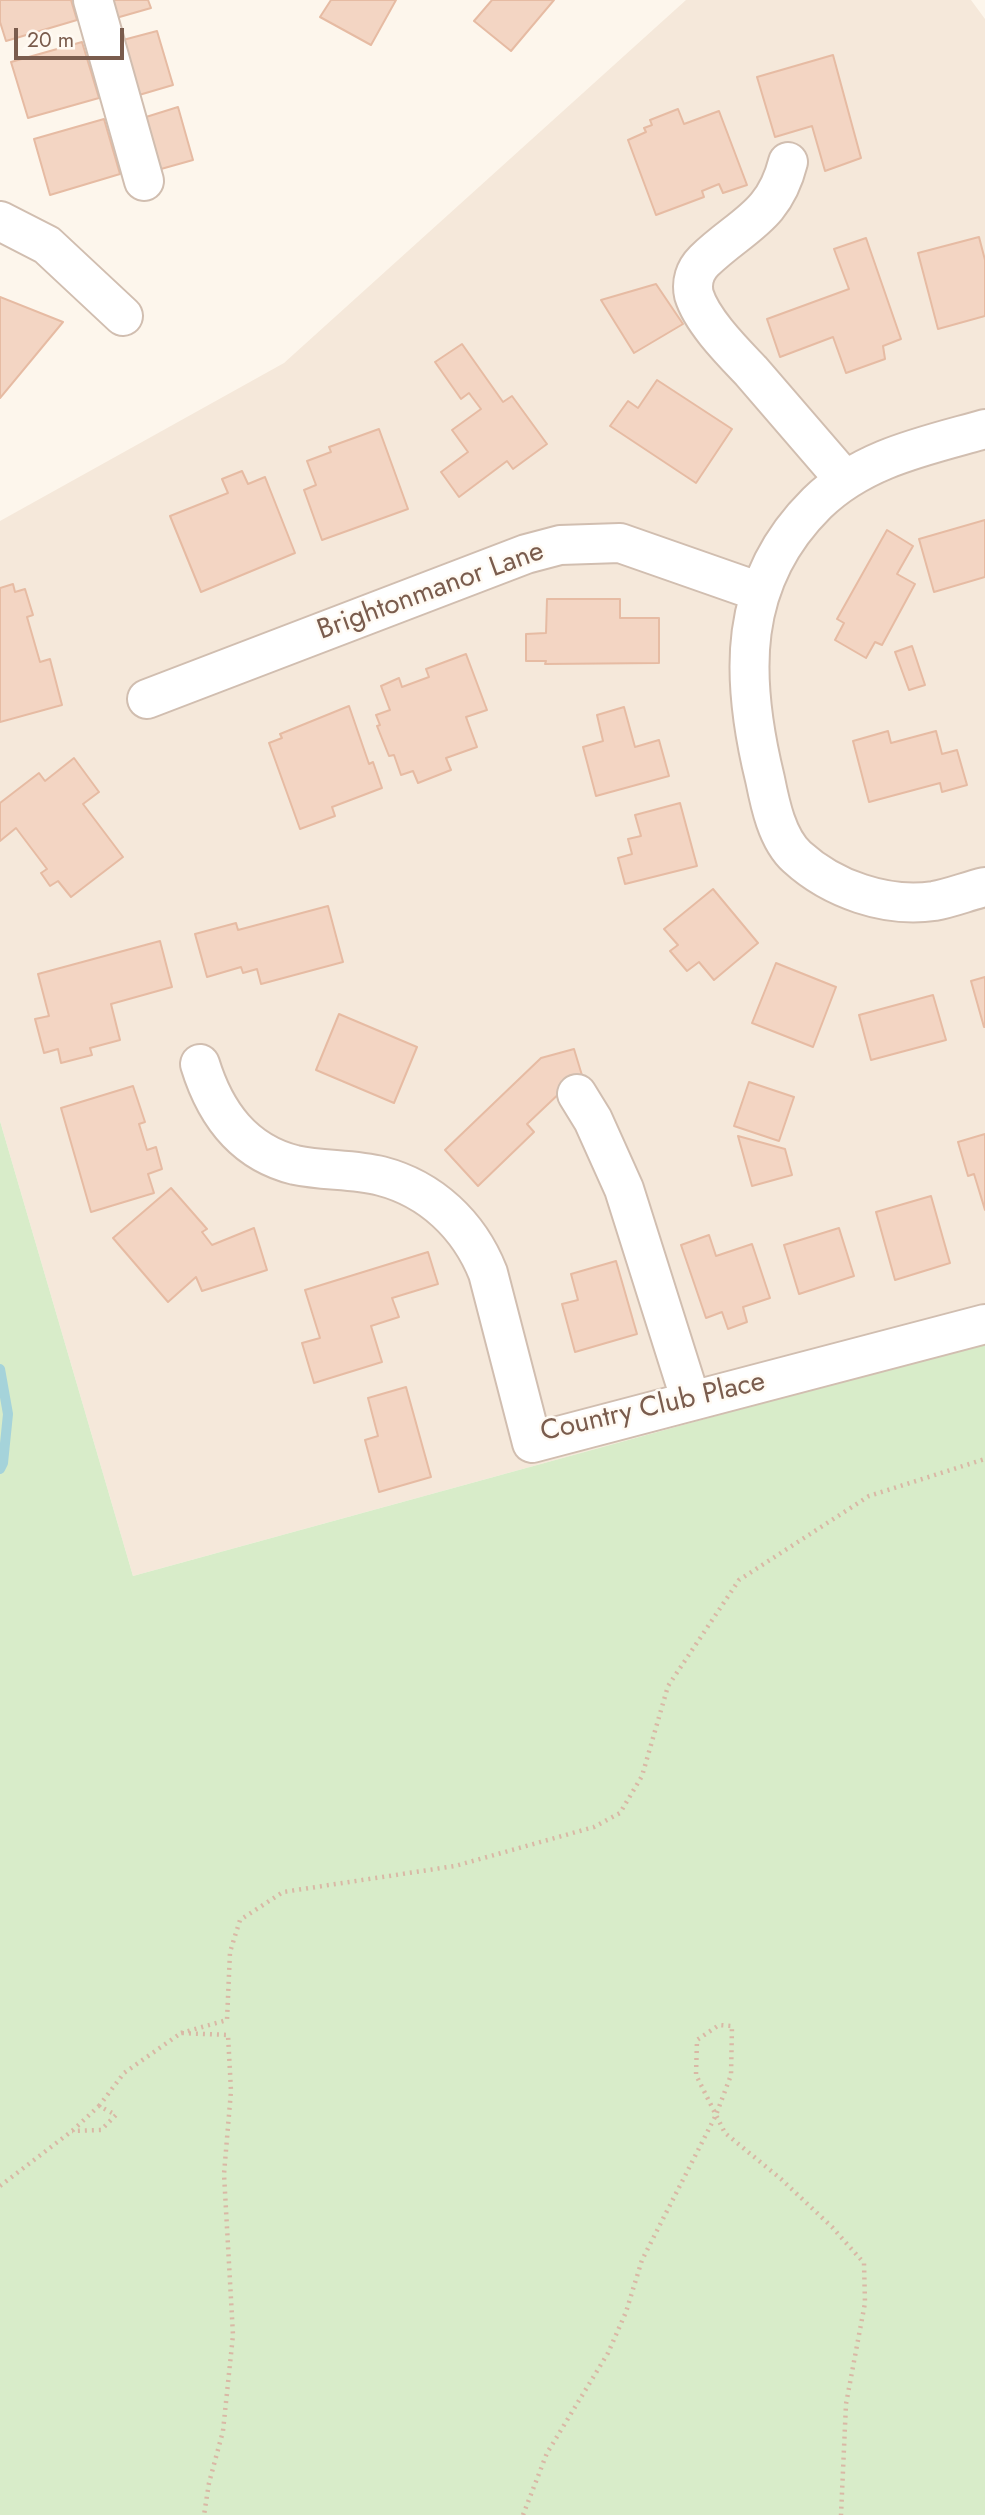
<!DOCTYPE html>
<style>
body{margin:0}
#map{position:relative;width:985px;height:2515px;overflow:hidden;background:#fdf6ec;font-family:Jost,sans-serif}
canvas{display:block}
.scale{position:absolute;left:14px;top:28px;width:110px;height:32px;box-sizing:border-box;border:4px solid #7a5c4d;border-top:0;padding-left:9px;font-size:21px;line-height:24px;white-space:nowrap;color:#7a5c4d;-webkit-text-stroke:5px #fffaf3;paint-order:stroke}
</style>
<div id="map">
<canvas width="985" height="2515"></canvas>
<div class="scale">20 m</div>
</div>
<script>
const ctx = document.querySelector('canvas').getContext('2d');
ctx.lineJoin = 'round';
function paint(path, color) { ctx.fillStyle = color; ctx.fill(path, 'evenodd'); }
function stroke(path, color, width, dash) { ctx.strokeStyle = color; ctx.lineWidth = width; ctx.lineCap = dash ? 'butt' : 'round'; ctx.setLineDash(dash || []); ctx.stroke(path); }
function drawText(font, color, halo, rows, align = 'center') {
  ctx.font = font + ' Jost,sans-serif'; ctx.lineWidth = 5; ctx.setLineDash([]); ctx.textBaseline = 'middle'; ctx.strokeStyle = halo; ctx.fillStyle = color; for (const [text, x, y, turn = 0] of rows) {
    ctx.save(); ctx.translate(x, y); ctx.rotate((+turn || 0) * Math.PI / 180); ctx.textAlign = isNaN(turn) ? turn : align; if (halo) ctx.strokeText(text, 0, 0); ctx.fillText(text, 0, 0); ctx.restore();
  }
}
paint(new Path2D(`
 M686 0H971L985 19V1342L133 1576 0 1121V521L284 363Z`), '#f5e8da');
paint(new Path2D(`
 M0 1121 133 1576 985 1342V2515H0Z`), '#d8ecc9');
stroke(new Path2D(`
 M0 1369 8 1414 3 1463 0 1469`), '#a5d3da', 10);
const building = new Path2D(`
 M0 0H71L77 20 6 41 0 22Z
 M111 0H148L151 8 116 18Z
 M331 0H396L371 45 320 17Z
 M492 0H554L511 51 474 21Z
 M157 31 173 85 139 95 123 40Z
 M82 42 99 98 28 118 11 62Z
 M833 55 861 158 825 171 812 126 775 137 757 77Z
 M178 107 193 160 161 169 146 117Z
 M678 109 684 124 719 111 747 185 723 193 719 184 702 191 704 197 656 215 628 140 646 132 644 128 652 125 650 120Z
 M104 119 120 174 50 195 34 139Z
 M979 237 985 260V316L938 329 918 253Z
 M866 238 901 339 883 346 885 359 846 373 833 337 780 357 767 319 849 289 834 249Z
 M656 284 683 324 634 353 601 300Z
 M0 297 63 322 0 398Z
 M462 344 503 402 512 396 547 444 513 469 507 461 459 497 441 472 468 452 452 430 481 409 469 393 461 399 435 362Z
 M657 380 732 429 696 483 610 426 628 401 638 408Z
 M379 429 408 509 322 540 304 490 316 485 307 461 331 452 329 447Z
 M242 471 248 484 265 477 295 553 201 592 170 516 228 493 222 479Z
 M985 520V577L934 592 919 539Z
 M887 530 913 546 897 574 915 584 882 645 875 642 866 658 835 640 844 623 837 619Z
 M13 584 15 592 25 589 33 615 27 617 40 662 50 659 62 705 0 722V588Z
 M547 599H620V618H659V663L545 664 546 661H526V634L546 633Z
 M912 646 925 685 909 690 895 652Z
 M466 654 487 710 466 717 477 747 446 758 451 770 418 783 413 771 401 775 394 755 389 756 377 726 380 725 376 715 390 710 381 686 399 678 402 687 429 677 426 669Z
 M349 706 369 764 373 762 382 788 332 807 335 816 300 829 269 743 282 738 280 734Z
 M624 707 635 747 659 740 669 776 596 796 583 747 603 741 597 715Z
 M888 731 891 743 936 731 942 754 957 750 967 785 942 792 940 783 869 802 853 741Z
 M74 758 99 792 83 804 123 857 71 897 58 881 50 886 41 873 47 869 16 828 0 841V803L39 773 45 781Z
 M680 803 697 866 625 884 618 858 632 854 628 839 641 836 635 815Z
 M713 889 758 943 714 980 699 962 687 971 670 951 678 945 664 929Z
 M328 906 343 962 261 984 257 969 243 973 241 967 207 977 195 934 236 923 238 930Z
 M160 941 172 987 111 1004 120 1040 90 1048 92 1055 61 1063 58 1049 44 1053 35 1019 49 1016 38 974Z
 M776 963 836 987 813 1047 752 1023Z
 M985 977V1027H984L971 981Z
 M933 995 946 1040 871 1060 859 1015Z
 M339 1014 417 1047 394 1103 316 1070Z
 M574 1049 584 1082 565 1088 527 1124 534 1132 478 1186 445 1150 541 1058Z
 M749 1082 794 1097 779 1141 734 1126Z
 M133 1086 145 1122 139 1124 147 1150 156 1147 162 1169 148 1174 154 1193 91 1212 61 1108Z
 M985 1134V1210L974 1174 968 1176 958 1142Z
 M738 1136 785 1149 792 1175 752 1186Z
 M171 1188 207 1229 202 1232 212 1245 254 1228 267 1270 202 1291 196 1277 168 1302 113 1238Z
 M931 1196 950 1263 895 1280 876 1212Z
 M839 1228 854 1276 799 1294 784 1245Z
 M709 1235 716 1256 752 1244 770 1298 743 1307 747 1322 728 1329 722 1312 706 1318 681 1245Z
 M428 1252 438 1284 392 1298 399 1317 371 1326 382 1362 314 1383 302 1343 320 1338 305 1290Z
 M616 1261 637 1334 575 1352 562 1304 578 1300 571 1274Z
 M406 1387 431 1477 379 1492 365 1440 378 1436 368 1398Z`);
paint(building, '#f3d5c3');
stroke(building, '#e6bba3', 2);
const minor = new Path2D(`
 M93 0 144 181
 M788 162C774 218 741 225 704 261 695 270 691 282 694 295 702 321 732 351 751 371 782 407 814 444 845 480
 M0 221 47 245 123 316
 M985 429C925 446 863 458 817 503 737 582 740 677 765 779 770 804 777 839 797 857 832 889 886 908 934 901 951 898 968 891 985 887
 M147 699 526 554 560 545 620 543 760 592
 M200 1064C215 1113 243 1152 295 1165 323 1171 353 1169 381 1176 431 1189 469 1225 488 1273L532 1443 985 1324
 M577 1094 593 1120 624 1189 691 1401`);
stroke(minor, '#d1beb0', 42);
stroke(new Path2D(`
 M181 2033 227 2020 230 1952 240 1920 283 1892 455 1866 594 1827 620 1813 642 1776 668 1686 739 1580 869 1496 985 1459
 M99 2106 124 2073 181 2033 228 2035 231 2091 224 2174 233 2335 223 2431 209 2483 204 2515
 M0 2186 72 2131 99 2106 116 2115 101 2130 72 2131
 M523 2515 547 2453 608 2353 626 2312 642 2260 716 2115 731 2075 732 2026 719 2025 697 2040 696 2075 725 2133 781 2179 832 2227 864 2263 865 2303 846 2404 841 2515`), '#d9b8a5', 4.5, [2, 5]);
stroke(minor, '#fff', 38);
drawText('28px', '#7a5c4d', '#fffaf3', [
 ["Brightonmanor Lane",431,592,-20],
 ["Country Club Place",653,1408,-13]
]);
</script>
